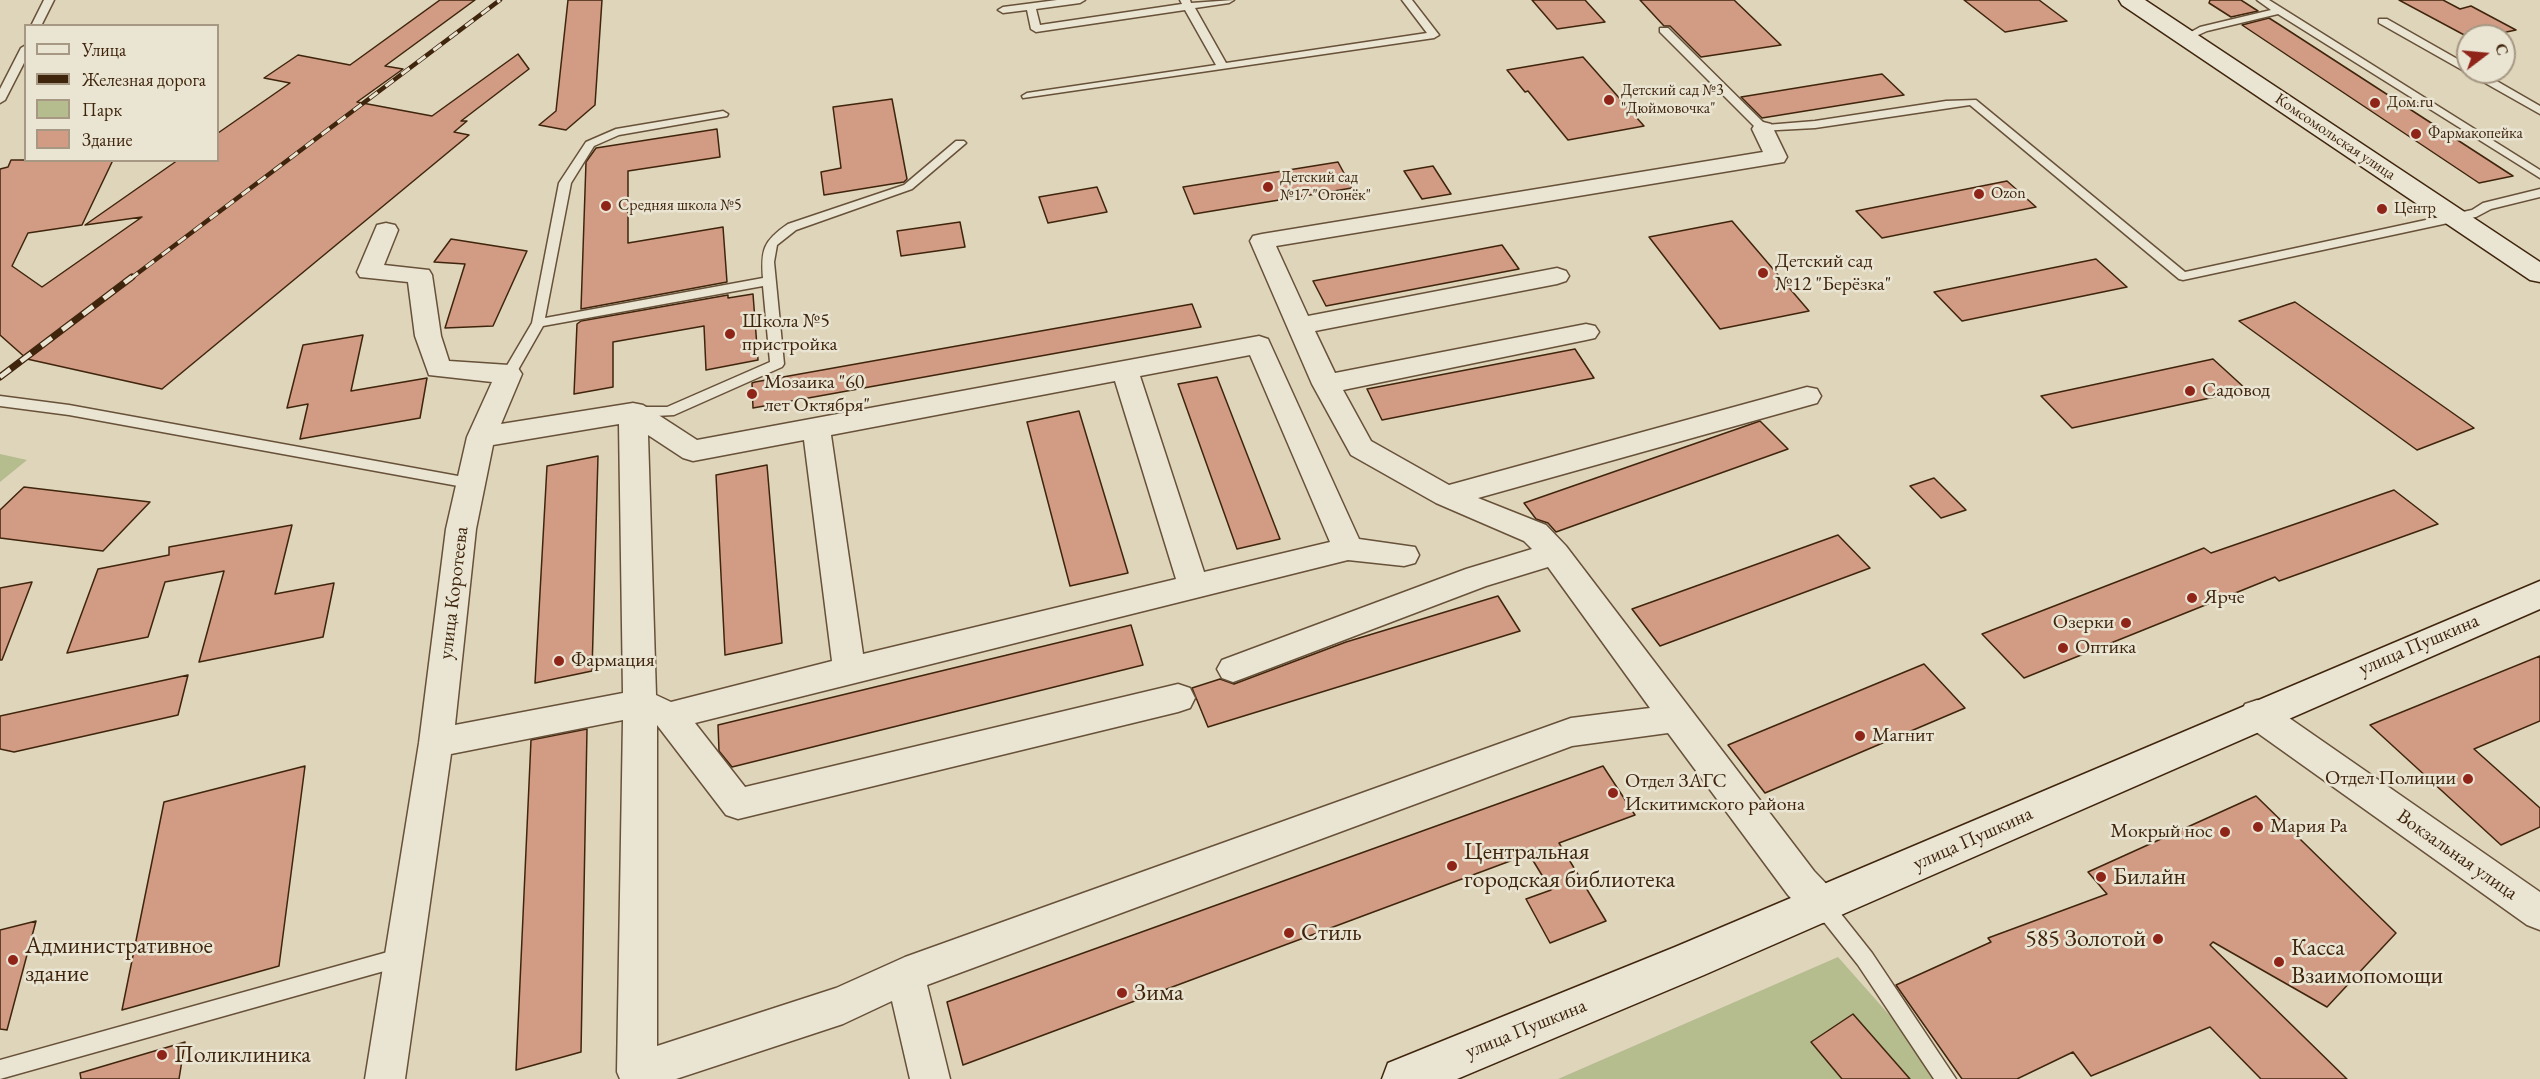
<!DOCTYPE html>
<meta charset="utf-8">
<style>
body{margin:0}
#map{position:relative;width:2540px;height:1079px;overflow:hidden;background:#dfd5bb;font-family:"EB Garamond",serif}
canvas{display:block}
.legend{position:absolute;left:24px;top:24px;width:195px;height:138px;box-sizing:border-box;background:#eae4d3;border:2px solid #a69883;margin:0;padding:8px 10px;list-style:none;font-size:18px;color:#3f250c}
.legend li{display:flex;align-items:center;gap:12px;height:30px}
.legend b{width:30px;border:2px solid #a69883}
.north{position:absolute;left:2456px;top:24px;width:60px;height:60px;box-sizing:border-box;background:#eae4d3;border:2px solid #a69883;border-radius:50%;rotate:74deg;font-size:16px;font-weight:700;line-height:24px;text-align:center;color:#3f250c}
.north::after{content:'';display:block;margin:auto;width:21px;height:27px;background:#8f2418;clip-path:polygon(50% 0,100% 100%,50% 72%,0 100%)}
</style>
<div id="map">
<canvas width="2540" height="1079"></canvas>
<ul class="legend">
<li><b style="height:8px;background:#eae4d3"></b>Улица</li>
<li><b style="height:8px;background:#3f250c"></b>Железная дорога</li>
<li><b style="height:16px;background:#b5bc8e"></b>Парк</li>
<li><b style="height:16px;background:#d29b84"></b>Здание</li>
</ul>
<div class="north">С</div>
</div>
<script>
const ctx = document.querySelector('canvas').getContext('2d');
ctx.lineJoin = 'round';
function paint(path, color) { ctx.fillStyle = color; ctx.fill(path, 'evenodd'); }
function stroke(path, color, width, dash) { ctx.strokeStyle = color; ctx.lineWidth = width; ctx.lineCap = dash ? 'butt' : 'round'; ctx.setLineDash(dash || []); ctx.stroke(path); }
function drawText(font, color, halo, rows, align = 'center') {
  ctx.font = font + ' "EB Garamond",serif'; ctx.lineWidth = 5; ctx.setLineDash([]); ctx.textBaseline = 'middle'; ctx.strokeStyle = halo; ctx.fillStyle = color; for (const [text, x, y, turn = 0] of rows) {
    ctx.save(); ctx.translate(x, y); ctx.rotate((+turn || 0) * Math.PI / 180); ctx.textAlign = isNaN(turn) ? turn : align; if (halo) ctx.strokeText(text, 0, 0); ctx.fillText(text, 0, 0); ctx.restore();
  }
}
paint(new Path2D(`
 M0 454 27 460 0 482Z
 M1838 957 1946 1079H1558Z`), '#b5bc8e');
const building = new Path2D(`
 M440 0H475L385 66 403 69 357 102 432 116 518 54 529 69 461 121H467L454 132 469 135 162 389 27 359 0 335V169L8 167 11 160H113L82 225 28 233 12 266 42 287 142 217 85 225 178 160H218V133L290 83 264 78 298 55 350 65Z
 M568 0H602L595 105 566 130 539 125 556 111Z
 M1532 0H1585L1605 22 1557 29Z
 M1640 0H1734L1781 45 1701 57 1670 26H1664Z
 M1964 0H2039L2067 21 2005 32Z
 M2210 0H2241L2258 11 2231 17 2209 3Z
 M2399 0H2443L2460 9 2471 6 2516 30 2487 36 2468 37Z
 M2269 18 2280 25 2513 176 2479 183 2242 25Z
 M1583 57 1644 126 1568 140 1528 91 1525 92 1507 70Z
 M1882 74 1904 95 1762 118 1741 97Z
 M892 99 907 179 904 182 824 195 821 172 841 168 833 107Z
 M717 129 720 157 628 171V243L723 227 727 282 581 309 586 162 596 148Z
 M1338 162 1352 188 1194 214 1183 187Z
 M1433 166 1451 194 1422 199 1404 171Z
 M2007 181 2036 207 1882 238 1856 211Z
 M1097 187 1107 212 1048 223 1039 197Z
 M1732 221 1809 311 1720 329 1649 237Z
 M960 222 965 247 901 256 897 231Z
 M451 239 527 251 493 326 445 328 465 264 434 262Z
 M1502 245 1519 269 1326 306 1313 281Z
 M2096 259 2127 287 1962 321 1934 292Z
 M753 294 758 360 706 370 704 326 613 342V387L574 394 577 324 581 321 728 295V298Z
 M2295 302 2474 428 2417 450 2239 321Z
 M1192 304 1201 327 753 408 752 383 755 382Z
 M363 335 351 391 427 378 420 418 300 439 308 404 287 408 303 345Z
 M1575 349 1594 378 1382 420 1367 389Z
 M2213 359 2247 390 2072 428 2041 396Z
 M1217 377 1280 539 1237 549 1178 384Z
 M1079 411 1128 573 1070 586 1027 422Z
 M1760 421 1788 449 1556 532 1548 523 1536 519 1524 503Z
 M598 456 592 671 535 683 547 466Z
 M767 465 782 643 725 655 716 475Z
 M1934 478 1966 510 1941 518 1910 486Z
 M24 487 150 502 103 551 0 538V510Z
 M2394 490 2438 524 2279 581 2275 577 2024 678 1982 634 2204 548 2211 553Z
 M292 525 275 594 334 583 323 637 199 662 224 571 165 582 148 637 67 653 98 569 169 555V547Z
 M1838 535 1870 568 1660 646 1632 609Z
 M32 582 2 660H0V588Z
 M1498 596 1520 631 1208 727 1192 688 1220 679 1234 684 1346 642Z
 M1131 625 1143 665 732 767 719 751 718 725Z
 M2540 656V721L2474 749 2540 808V827L2501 845 2370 725Z
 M1924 664 1965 708 1765 793 1728 745Z
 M188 675 178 715 14 752 0 749V716Z
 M587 729 581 1052 516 1070 531 740Z
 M305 766 279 966 122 1010 164 802Z
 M1603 766 1635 815 1559 843 1606 921 1550 943 1526 899 1551 890 1529 854 963 1065 947 1002Z
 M2256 796 2396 933 2327 1007 2213 942 2210 945 2347 1079H2261L2210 1027 2091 1076 2073 1052 2017 1079H1962L1896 985 1991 942 1988 938 2107 894 2088 872Z
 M36 921 7 1030 0 1029V930Z
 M1853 1014 1910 1079H1842L1811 1042Z
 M185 1042 179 1079H81L80 1073Z`);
paint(building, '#d29b84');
stroke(building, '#3f250c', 1.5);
const lane = new Path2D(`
 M44 0H54L41 26H31Z
 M1057 0H1085L1080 3 1036 9 1040 25 1182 4 1180 0H1190L1191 3 1234 0 1229 3 1195 8 1226 63 1427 33 1402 0H1412L1439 35 1434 38 1023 98 1022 96 1027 93 1216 65 1185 10 1036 32 1031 29 1027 10 1003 13 998 10 1003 7Z
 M2257 0H2269L2540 170V178L2278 14 2207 31 2185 41 2180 38 2200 27 2271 10Z
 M2379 19H2387L2468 65V72H2481L2540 106V114L2379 23Z
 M1660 28H1668L1766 125 1815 121 1946 101 1976 100 2185 272 2472 210 2483 203 2540 189V197L2491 209 2476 217 2183 280 2179 279 1970 105 1815 128 1759 131 1660 32Z
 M26 45V59L5 100 0 103V89L21 48Z
 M723 111 728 114 727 116 619 135 594 146 571 183 545 318 763 278C761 250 763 241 788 224L904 185 956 141H964L966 143 912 189 796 230 777 245 774 262 784 364 782 367 674 415 636 417 629 412 636 407H667L770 362 763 286 543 326 514 377H504L502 374 532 323 559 183 586 142 616 129Z
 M0 396 69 405 469 478 476 483 469 488 69 415 0 406Z
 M1823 898 1830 900 1872 953 1956 1079H1934L1858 965 1816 912 1814 906 1816 900Z
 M402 948 409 951 411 957 409 963 402 966 0 1079V1060Z`);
const street = new Path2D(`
 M1763 122 1771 124 1787 157 1784 162 1276 246 1308 316 1557 268 1566 271 1569 276 1566 281 1557 284 1315 331 1335 373 1586 324 1595 326 1599 332 1595 338 1586 340 1343 390 1371 441 1449 485 1807 387 1817 389 1821 396 1817 403 1478 498 1546 525 1566 546 1814 871 1836 894 1842 906 1836 918 1823 923 1810 918 1788 895 1668 733 1572 746 927 985 950 1079H910L892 1001 843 1024 676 1079H620L617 1072 623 720 451 754 405 1079H365L419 743 446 529 467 437 492 382 429 375 415 336 408 282 360 277 357 272 377 225 386 223 395 225 398 230 384 265 429 270 432 275 441 336 449 361 509 365 518 368 522 374 501 424 633 403 643 405 697 440 1259 336 1268 339 1359 539 1415 547 1419 555 1415 563 1404 566 1348 560 695 723 745 787 1178 684 1190 688 1195 698 1190 708 1178 712 738 819 726 815 657 725V1046L836 988 905 957 1571 718 1650 708 1548 567 1486 586 1244 678 1233 682 1222 678 1217 669 1222 660 1466 569 1532 549 1524 541 1436 503 1351 455 1312 384 1250 241 1253 236 1262 234 1763 152 1752 129 1755 124ZM1250 355 1330 542 1204 572 1140 376ZM1115 381 1176 579 863 654 831 435ZM619 424 623 693 455 725 476 529 493 445ZM648 435 683 458 693 461 804 440 832 661 671 702 656 695Z
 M2257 700 2269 704 2540 892V930L2527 925 2245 724 2240 714 2245 704Z`);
const secondary = new Path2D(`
 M2119 0H2145L2540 262V282L2530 280 2122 5Z
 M2540 581V609L1704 975 1457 1079H1382L1388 1063 1675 947Z`);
stroke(lane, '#675138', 3);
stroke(street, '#675138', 3);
stroke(secondary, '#3f250c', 3);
paint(lane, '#eae4d3');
paint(street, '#eae4d3');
paint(secondary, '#eae4d3');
const railFar1 = new Path2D(`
 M130 279 500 0`);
const rail = new Path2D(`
 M0 377 132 277`);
stroke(railFar1, '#3f250c', 4.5);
stroke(rail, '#3f250c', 7);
stroke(railFar1, '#eae4d3', 3, [10]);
stroke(rail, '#eae4d3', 4.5, [13]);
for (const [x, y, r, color] of [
 [1609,100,6,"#8f2418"],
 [2375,103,6,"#8f2418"],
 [2416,134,6,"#8f2418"],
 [1268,187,6,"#8f2418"],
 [1979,194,6,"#8f2418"],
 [606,206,6,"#8f2418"],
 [2382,209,6,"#8f2418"],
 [1763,273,6,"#8f2418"],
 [730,334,6,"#8f2418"],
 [2190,391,6,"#8f2418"],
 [752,394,6,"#8f2418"],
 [2192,598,6,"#8f2418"],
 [2126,623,6,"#8f2418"],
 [2063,648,6,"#8f2418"],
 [559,661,6,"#8f2418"],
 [1860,736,6,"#8f2418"],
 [2468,779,6,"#8f2418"],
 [1613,793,6,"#8f2418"],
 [2258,827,6,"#8f2418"],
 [2225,832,6,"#8f2418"],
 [1452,866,6,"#8f2418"],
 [2101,877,6,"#8f2418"],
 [1289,933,6,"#8f2418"],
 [2158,939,6,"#8f2418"],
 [13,960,6,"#8f2418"],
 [2279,962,6,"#8f2418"],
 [1122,993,6,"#8f2418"],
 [162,1055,6,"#8f2418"]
]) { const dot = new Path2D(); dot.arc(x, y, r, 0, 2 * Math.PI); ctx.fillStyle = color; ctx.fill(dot); stroke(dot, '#eae4d3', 2); }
drawText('16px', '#3f250c', '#eae4d3', [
 ["Детский сад №3",1621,91],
 ["\"Дюймовочка\"",1621,109],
 ["Дом.ru",2387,103],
 ["Фармакопейка",2428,134],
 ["Детский сад",1280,178],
 ["№17 \"Огонёк\"",1280,196],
 ["Ozon",1991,194],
 ["Средняя школа №5",618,206],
 ["Центр",2394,209]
], 'left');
drawText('16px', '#3f250c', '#eae4d3', [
 ["Комсомольская улица",2335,137,34]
]);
drawText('20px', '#3f250c', '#eae4d3', [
 ["Детский сад",1775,262],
 ["№12 \"Берёзка\"",1775,285],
 ["Школа №5",742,322],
 ["пристройка",742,345],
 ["Мозаика \"60",764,383],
 ["лет Октября\"",764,406],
 ["Садовод",2202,391],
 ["Ярче",2204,598],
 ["Озерки",2114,623,"right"],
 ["Оптика",2075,648],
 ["Фармация",571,661],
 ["Магнит",1872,736],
 ["Отдел Полиции",2456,779,"right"],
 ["Отдел ЗАГС",1625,782],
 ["Искитимского района",1625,805],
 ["Мария Ра",2270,827],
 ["Мокрый нос",2213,832,"right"]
], 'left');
drawText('20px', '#3f250c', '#eae4d3', [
 ["улица Коротеева",454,593,-83],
 ["улица Пушкина",2419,645,-23],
 ["улица Пушкина",1973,839,-24],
 ["Вокзальная улица",2457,855,35],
 ["улица Пушкина",1526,1029,-22]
]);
drawText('24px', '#3f250c', '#eae4d3', [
 ["Центральная",1464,852],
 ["городская библиотека",1464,880],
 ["Билайн",2113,877],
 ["Стиль",1301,933],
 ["585 Золотой",2146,939,"right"],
 ["Административное",25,946],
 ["здание",25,974],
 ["Касса",2291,948],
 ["Взаимопомощи",2291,976],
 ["Зима",1134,993],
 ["Поликлиника",174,1055]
], 'left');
</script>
